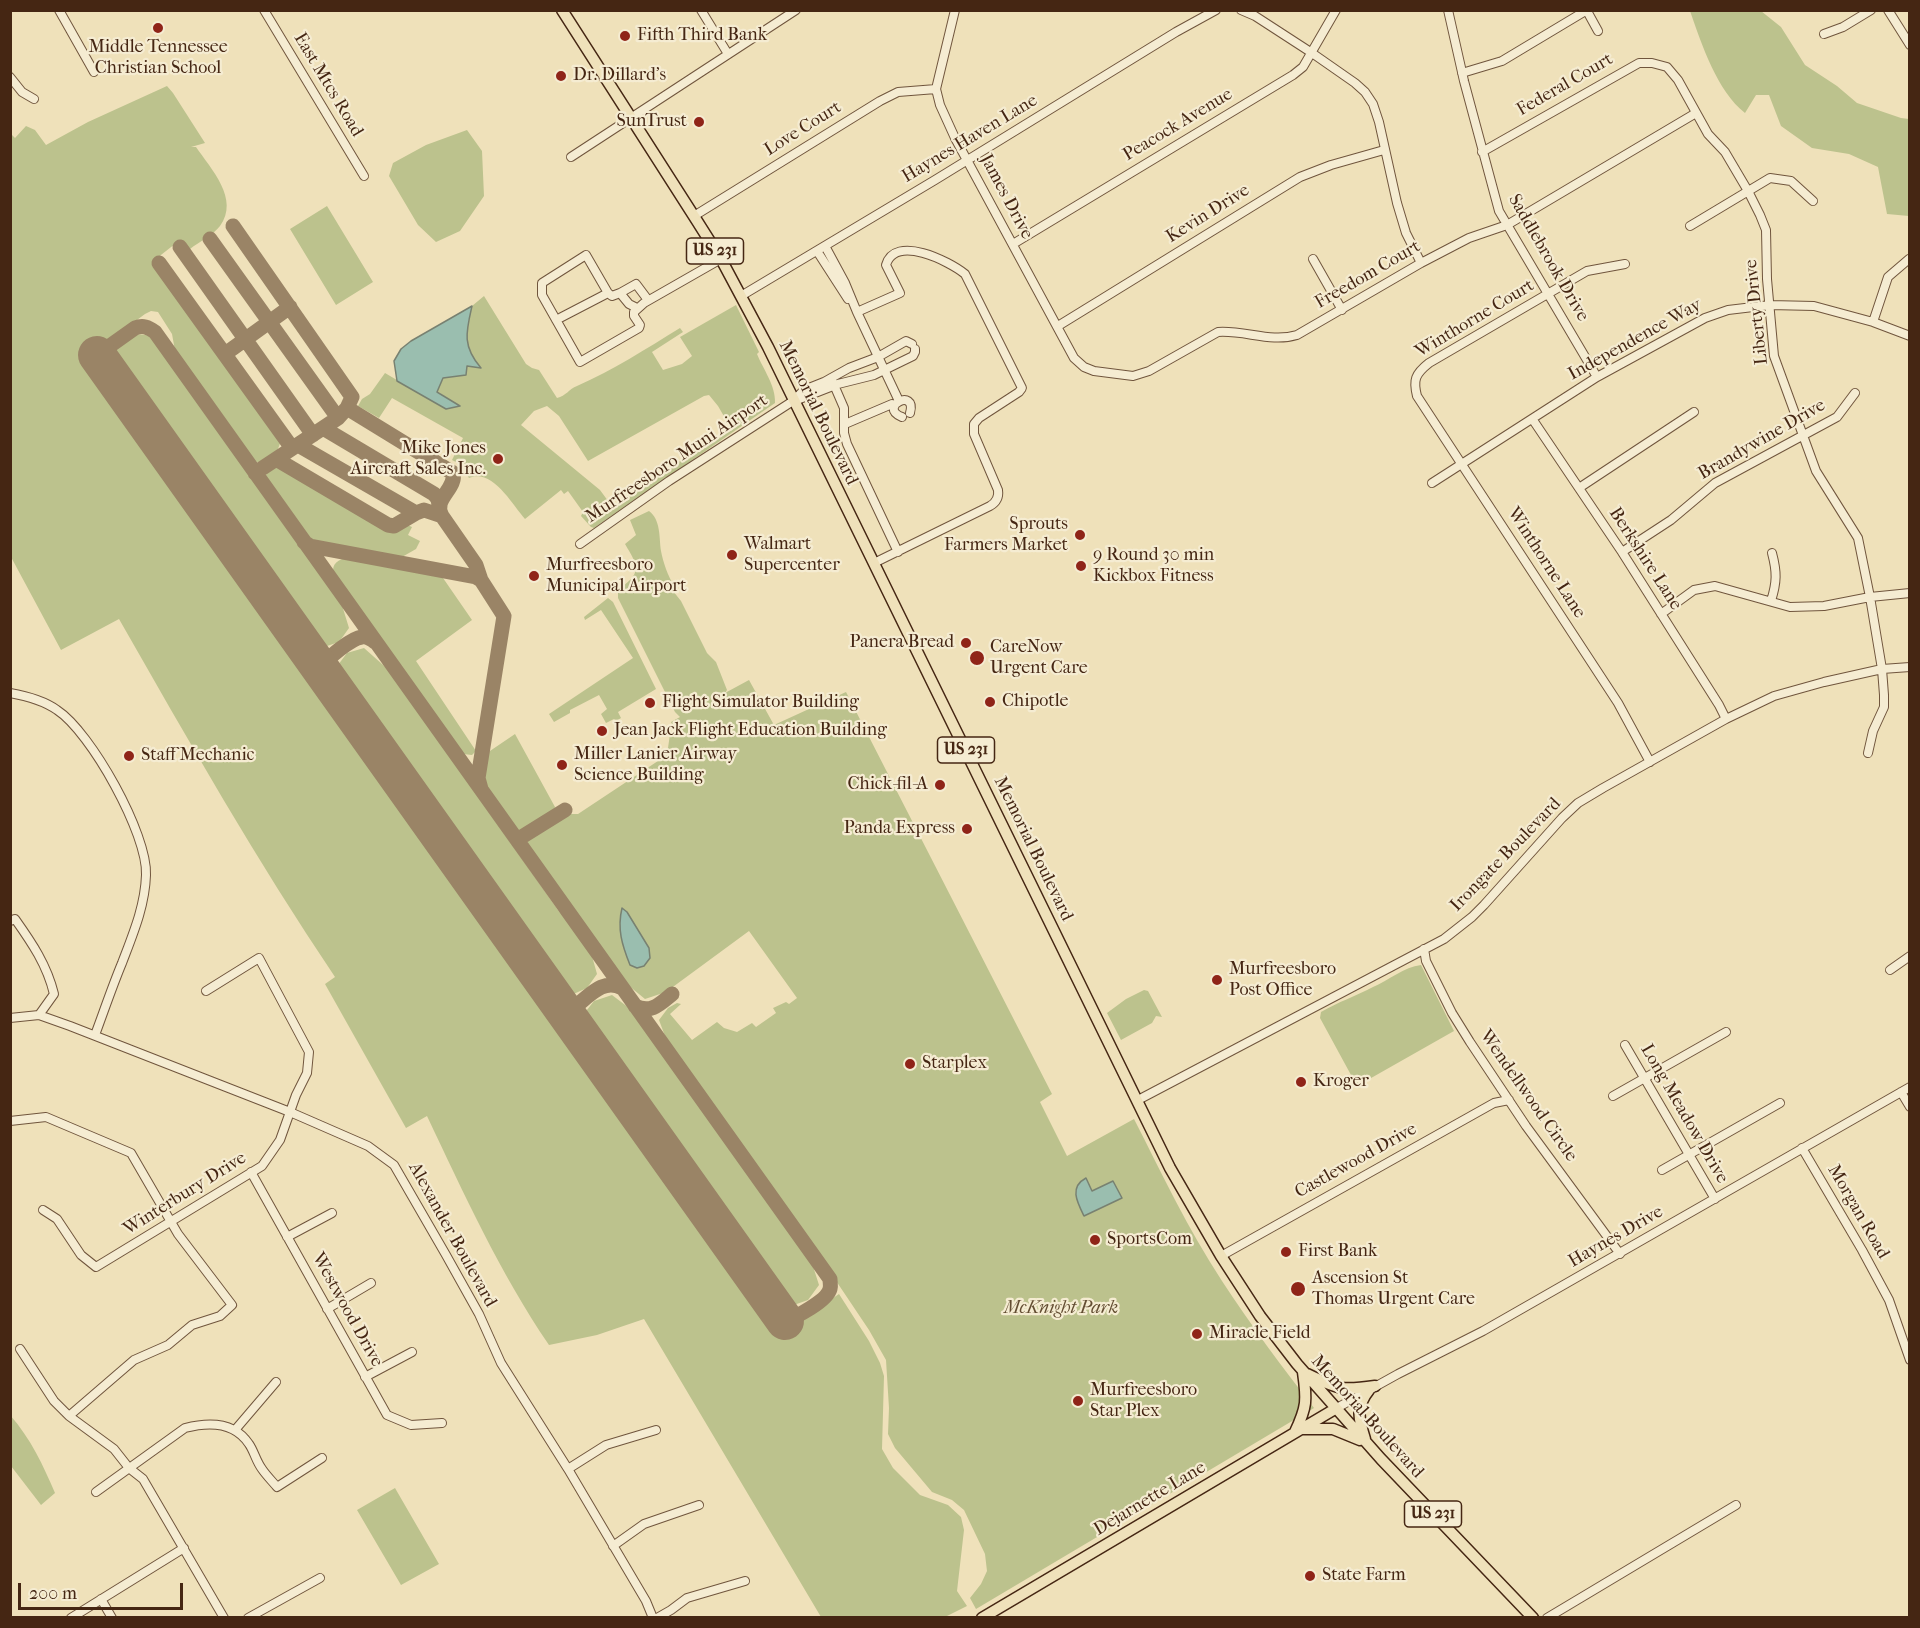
<!DOCTYPE html>
<style>
body{margin:0}
#map{position:relative;width:1920px;height:1628px;overflow:hidden;background:#efe1ba;font-family:"IM FELL French Canon",serif}
canvas{display:block}
.frame{position:absolute;inset:0;border:12px solid #452613;pointer-events:none}
.scale{position:absolute;left:18px;top:1583px;width:165px;height:27px;box-sizing:border-box;border:3px solid #452613;border-top:0;padding-left:8px;font-size:18px;line-height:21px;white-space:nowrap;color:#452613;-webkit-text-stroke:4px #f5ecd2;paint-order:stroke}
</style>
<div id="map">
<canvas width="1920" height="1628"></canvas>
<div class="frame"></div>
<div class="scale">200 m</div>
</div>
<script>
const ctx = document.querySelector('canvas').getContext('2d');
ctx.lineJoin = 'round';
function paint(path, color) { ctx.fillStyle = color; ctx.fill(path, 'evenodd'); }
function stroke(path, color, width, dash) { ctx.strokeStyle = color; ctx.lineWidth = width; ctx.lineCap = dash ? 'butt' : 'round'; ctx.setLineDash(dash || []); ctx.stroke(path); }
function drawText(font, color, halo, rows, align = 'center') {
  ctx.font = font + ' "IM FELL French Canon",serif'; ctx.lineWidth = 4.5; ctx.setLineDash([]); ctx.textBaseline = 'middle'; ctx.strokeStyle = halo; ctx.fillStyle = color; for (const [text, x, y, turn = 0] of rows) {
    ctx.save(); ctx.translate(x, y); ctx.rotate((+turn || 0) * Math.PI / 180); ctx.textAlign = isNaN(turn) ? turn : align; if (halo) ctx.strokeText(text, 0, 0); ctx.fillText(text, 0, 0); ctx.restore();
  }
}
paint(new Path2D(`
 M1690 11H1761L1781 27 1805 65 1837 86 1857 103 1901 118 1909 119V216L1887 214 1878 167 1849 154 1812 148 1781 126 1769 95H1756L1745 113C1717 91 1702 45 1690 11Z
 M167 86 173 93 205 143 191 147H196C211 169 240 199 220 226 213 235 199 242 190 249H187L180 240 152 262 281 441 276 454C266 460 258 467 248 457L176 356 172 334 158 312 151 311 145 314 83 360 780 1334 839 1294 869 1341 880 1363 884 1376 882 1449 893 1468 920 1495 948 1505 961 1517 964 1530 957 1591 967 1606 943 1618 821 1617 644 1319 597 1335 549 1345C500 1273 464 1194 427 1116L406 1128 325 984 335 977C257 861 188 740 119 619L61 650 11 557V134L15 138 26 126 35 130 46 145 88 122Z
 M467 130 482 151 484 196 460 231 436 242 418 225 389 176 393 163 426 145Z
 M327 206 373 282 336 305 290 229Z
 M484 296 526 364 532 368 539 370 557 398C566 396 569 389 577 386 613 370 646 349 680 328L683 332 652 352 663 370 682 364 692 356 680 337 736 305 759 352 757 354C763 369 776 386 775 403L594 528 591 527 581 516 583 512 568 491 564 494 561 490 525 519C512 504 492 468 469 478L460 464 452 460 463 438 392 398 379 418 358 406 362 399 370 394 385 373 446 409 459 406 437 391 443 378 465 375 467 366 480 367 471 357 467 345 466 331 472 306ZM709 395 718 406 729 425 726 430 677 463 641 484 621 501 611 505 600 490 521 425 534 411 547 406 559 416 588 461 704 396Z
 M133 334 150 335 341 602 349 628 339 642 321 648 114 359 116 348Z
 M275 467 282 468 388 532 405 524 412 527 408 535 420 541 416 549 402 557 314 542 308 539 267 483 266 475 269 470Z
 M649 511C661 520 659 537 661 551 663 562 668 576 674 586L673 591 681 601 707 653 716 662 727 690 725 693 749 680 774 725 846 692 1052 1094 1040 1102 1067 1156 1134 1119C1162 1174 1188 1229 1222 1281 1251 1325 1282 1367 1314 1408L976 1609 970 1598 981 1584 987 1571 985 1554 964 1510 952 1500 932 1492 895 1448 888 1434 889 1408 886 1360 869 1330 814 1248 668 1044 659 1020 668 1008 677 1003 681 1004 670 1014 692 1040 717 1022 724 1028 737 1032 752 1023 756 1027 776 1013 773 1008 786 1002 789 1004 797 998 749 931 666 992 645 999 623 981 528 848V839L570 814H578L667 755 670 734 674 729 671 722 680 717 675 712 618 598V593C621 587 626 584 631 579 642 568 631 555 625 544L636 535 630 520Z
 M345 558 406 567 443 578 472 620 416 661 476 751 472 755 463 754 457 748 334 577C331 566 335 561 345 558Z
 M608 598 613 602 656 689 618 712 621 718 616 721 614 719 606 723 601 714 607 709 599 695 570 710V713L554 722 549 714 633 658 601 610 585 620 584 617Z
 M364 648 391 672 560 913 554 900 590 949 597 974 587 988 569 996 335 669 347 653Z
 M515 734 555 807 554 812 522 831 517 830 512 825 483 784 487 753Z
 M1421 965 1454 1031 1357 1086 1320 1018 1321 1012C1338 1002 1356 996 1373 987 1389 980 1404 967 1421 965Z
 M1144 990 1148 991 1162 1017 1156 1016 1152 1023 1121 1040 1107 1013 1126 999Z
 M612 995 633 1011 811 1260 819 1285 808 1300 791 1306 583 1015 594 1001Z
 M10 1415C31 1439 43 1465 55 1493L41 1505 11 1466Z
 M395 1488 439 1564 401 1585 357 1510Z`), '#bcc28d');
const water = new Path2D(`
 M472 306C466 332 462 346 481 368L467 366 466 375 443 378 437 392 460 406 446 409 397 381 394 361 401 349 411 341Z
 M622 908 627 912 649 948 650 958 644 966 637 968 630 965C622 945 617 929 622 908Z
 M1086 1178 1092 1191 1113 1181 1122 1198 1084 1216C1077 1202 1069 1187 1086 1178Z`);
paint(water, '#9abeaf');
stroke(water, '#788171', 1.5);
stroke(new Path2D(`
 M233 226 352 397 347 408
 M210 239 338 418
 M180 247 313 435
 M159 263 292 448
 M225 354 290 307
 M97 355 135 328C143 325 148 327 155 332L830 1279C830 1283 831 1285 830 1289 827 1301 796 1317 785 1321
 M298 445 416 513 424 510 442 516C432 499 457 489 453 473L347 408 338 418 323 428
 M276 459 388 525 394 526 416 513
 M255 473 323 428 434 494 438 499 439 505
 M442 516 476 565 481 580
 M304 542 310 546 476 577 481 580 504 616 478 778 481 789
 M311 655 319 659 330 657
 M329 681C327 676 324 672 324 667 325 658 353 638 362 637 367 636 371 639 375 642
 M515 837 520 838 565 810
 M557 1000C563 1005 568 1007 576 1006 590 995 604 978 622 988
 M635 1006C651 1014 660 1004 672 994
 M575 1026 572 1016 576 1006`), '#9a8466', 15);
stroke(new Path2D(`
 M97 355 785 1321`), '#9a8466', 38);
const minor = new Path2D(`
 M59 10 94 72
 M264 10 364 176
 M701 10 728 54
 M955 10 936 89 940 105 955 138 1074 358 1084 367 1094 371 1133 376 1149 371 1218 332C1245 330 1271 343 1297 335L1421 263 1469 238 1507 225 1696 113
 M1241 10 1255 16 1312 53 1355 83 1365 92 1373 104 1379 122 1397 203 1406 233 1421 263
 M1448 10 1464 81 1499 211 1597 377
 M1888 10 1910 45
 M1587 11 1598 31
 M1824 34 1843 27 1871 10
 M1462 73 1502 61 1587 10
 M10 77 22 92 34 99
 M1482 152 1639 63H1652L1667 67 1678 80 1708 134 1725 152 1748 191 1760 215 1766 230 1767 279 1774 356 1816 471 1858 538 1870 597 1882 669 1884 695V707L1873 731 1868 753
 M571 157 796 10
 M694 216 880 101 898 92 936 89
 M1690 226 1770 178 1791 181 1813 201
 M1013 244 1293 75 1303 67 1336 10
 M825 246 845 283 857 312 899 401
 M817 251 848 299
 M1313 259 1342 310
 M1625 264 1587 271 1429 363C1415 374 1413 380 1417 396L1618 703 1650 762
 M620 293 636 284 648 300
 M741 296 935 180 1176 32 1216 10
 M637 308 629 304 620 293 612 296 608 293 586 255 542 283V295L580 362 639 328 640 325 634 316V312L644 303 721 259
 M857 312 900 293 886 265C895 234 949 261 965 274L1022 388 1019 392 979 418 974 424V434L998 490C999 497 997 502 990 506L874 563
 M556 320 608 293
 M1873 322 1888 277 1909 259
 M1058 326 1300 177 1331 165 1384 150
 M831 378 844 408V433L847 444 898 552
 M797 400 838 384 874 375 913 356 915 352V349
 M902 417C877 407 917 387 910 413
 M1533 420 1622 552 1719 705 1726 719
 M845 424 892 404 895 405
 M1432 483 1597 377 1705 318 1728 310 1770 305 1814 306 1873 322 1910 336
 M1579 488 1694 412
 M580 544 669 481 793 401 802 392 809 388 824 382 849 368 878 357 906 341 912 344
 M1622 552 1671 520 1715 483 1837 417 1855 393
 M1771 601C1777 582 1777 572 1772 553
 M1661 614 1694 590 1715 586 1790 607 1824 606 1870 597 1910 593
 M10 693C27 696 43 700 57 710 91 732 148 835 146 875 145 906 133 934 122 963 112 987 104 1011 95 1035
 M10 921 15 919C32 943 47 965 54 994L39 1015
 M1424 949 1426 961 1452 1013 1470 1042 1526 1126 1620 1254
 M1890 970 1910 956
 M10 1018 39 1015 70 1026 290 1112 368 1146 394 1165 446 1255 479 1314 501 1363 568 1469 646 1601 653 1618
 M1625 1045 1715 1199
 M1901 1092 1910 1107
 M1613 1096 1726 1032
 M1138 1100 1444 939 1472 917 1484 905 1562 818 1578 803 1603 788 1726 719 1774 696 1824 682 1882 669 1910 667
 M10 1121 46 1117 131 1153 178 1234 232 1305 220 1316 192 1325 168 1345 134 1360 69 1416
 M1802 1148 1862 1250 1889 1300 1910 1360
 M1662 1170 1780 1103
 M251 1172 387 1415 411 1425 442 1423
 M43 1210 57 1219 81 1255 96 1267 262 1166 280 1140 296 1095 307 1073 309 1052 259 958 206 991
 M287 1237 332 1213
 M1221 1256 1494 1103 1509 1100
 M327 1309 371 1283
 M20 1349 54 1401 69 1416 114 1449 129 1468 143 1479 224 1618
 M365 1377 412 1352
 M1335 1409 1398 1374 1483 1331 1910 1087
 M235 1430 276 1382
 M568 1469 606 1445 656 1430
 M96 1492 185 1428C208 1422 234 1421 249 1444 254 1451 256 1461 262 1469 266 1475 272 1481 277 1487L322 1458
 M613 1546 644 1524 699 1505
 M101 1599 112 1618
 M71 1618 184 1548
 M248 1618 320 1578
 M657 1618 671 1610 687 1598 745 1581
 M1547 1618 1736 1505`);
const major = new Path2D(`
 M562 10 697 221 721 259 768 347 1170 1168 1221 1256 1260 1316 1297 1364 1381 1459 1533 1618
 M1307 1374C1339 1389 1339 1391 1375 1386
 M1303 1429H1333L1360 1440
 M1295 1432C1307 1407 1307 1400 1303 1372
 M1365 1439C1359 1420 1355 1407 1369 1390
 M982 1618 1335 1409`);
stroke(minor, '#70553d', 10);
stroke(major, '#452613', 13);
stroke(minor, '#f5ecd2', 8);
stroke(major, '#efe1ba', 10);
for (const [x, y, r, color] of [
 [158,28,6,"#8f2418"],
 [625,36,6,"#8f2418"],
 [561,76,6,"#8f2418"],
 [699,122,6,"#8f2418"],
 [498,459,6,"#8f2418"],
 [1080,535,6,"#8f2418"],
 [732,555,6,"#8f2418"],
 [1081,566,6,"#8f2418"],
 [534,576,6,"#8f2418"],
 [966,643,6,"#8f2418"],
 [977,658,8,"#8f2418"],
 [990,702,6,"#8f2418"],
 [650,703,6,"#8f2418"],
 [602,731,6,"#8f2418"],
 [129,756,6,"#8f2418"],
 [562,765,6,"#8f2418"],
 [940,785,6,"#8f2418"],
 [967,829,6,"#8f2418"],
 [1217,980,6,"#8f2418"],
 [910,1064,6,"#8f2418"],
 [1301,1082,6,"#8f2418"],
 [1095,1240,6,"#8f2418"],
 [1286,1252,6,"#8f2418"],
 [1298,1289,8,"#8f2418"],
 [1197,1334,6,"#8f2418"],
 [1078,1401,6,"#8f2418"],
 [1310,1576,6,"#8f2418"]
]) { const dot = new Path2D(); dot.arc(x, y, r, 0, 2 * Math.PI); ctx.fillStyle = color; ctx.fill(dot); stroke(dot, '#f5ecd2', 2); }
for (const [x, y, w] of [
 [715,251,57],
 [966,750,57],
 [1433,1514,57]
]) { const box = new Path2D(); box.roundRect(x - w / 2, y - 13, w, 26, 4.5); ctx.fillStyle = '#f5ecd2'; ctx.fill(box); stroke(box, '#452613', 1.5); }
drawText('bold 16px', '#452613', null, [
 ["US 231",715,251],
 ["US 231",966,750],
 ["US 231",1433,1514]
]);
drawText('18px', '#452613', '#f5ecd2', [
 ["Fifth Third Bank",637,36],
 ["Middle Tennessee",158,48,"center"],
 ["Christian School",158,69,"center"],
 ["Dr. Dillard's",573,76],
 ["SunTrust",687,122,"right"],
 ["Mike Jones",486,449,"right"],
 ["Aircraft Sales Inc.",486,470,"right"],
 ["Sprouts",1068,525,"right"],
 ["Farmers Market",1068,546,"right"],
 ["Walmart",744,545],
 ["Supercenter",744,566],
 ["9 Round 30 min",1093,556],
 ["Kickbox Fitness",1093,577],
 ["Murfreesboro",546,566],
 ["Municipal Airport",546,587],
 ["Panera Bread",954,643,"right"],
 ["CareNow",990,648],
 ["Urgent Care",990,669],
 ["Chipotle",1002,702],
 ["Flight Simulator Building",662,703],
 ["Jean Jack Flight Education Building",614,731],
 ["Miller Lanier Airway",574,755],
 ["Science Building",574,776],
 ["Staff Mechanic",141,756],
 ["Chick-fil-A",928,785,"right"],
 ["Panda Express",955,829,"right"],
 ["Murfreesboro",1229,970],
 ["Post Office",1229,991],
 ["Starplex",922,1064],
 ["Kroger",1313,1082],
 ["SportsCom",1107,1240],
 ["First Bank",1298,1252],
 ["Ascension St",1312,1279],
 ["Thomas Urgent Care",1312,1300],
 ["Miracle Field",1209,1334],
 ["Murfreesboro",1090,1391],
 ["Star Plex",1090,1412],
 ["State Farm",1322,1576]
], 'left');
drawText('18px', '#452613', '#f5ecd2', [
 ["East Mtcs Road",328,85,59],
 ["Federal Court",1565,85,-30],
 ["Peacock Avenue",1178,125,-31],
 ["Love Court",803,129,-32],
 ["Haynes Haven Lane",970,139,-31],
 ["James Drive",1006,197,62],
 ["Kevin Drive",1208,214,-32],
 ["Saddlebrook Drive",1548,258,60],
 ["Freedom Court",1368,275,-30],
 ["Liberty Drive",1757,312,-96],
 ["Winthorne Court",1475,319,-31],
 ["Independence Way",1635,340,-29],
 ["Memorial Boulevard",818,413,64],
 ["Brandywine Drive",1762,440,-30],
 ["Murfreesboro Muni Airport",677,459,-34],
 ["Berkshire Lane",1645,559,57],
 ["Winthorne Lane",1546,563,57],
 ["Memorial Boulevard",1033,849,64],
 ["Irongate Boulevard",1506,855,-46],
 ["Wendellwood Circle",1528,1096,55],
 ["Long Meadow Drive",1684,1114,60],
 ["Castlewood Drive",1356,1161,-29],
 ["Winterbury Drive",185,1194,-32],
 ["Morgan Road",1858,1212,60],
 ["Alexander Boulevard",452,1235,61],
 ["Haynes Drive",1616,1237,-30],
 ["Westwood Drive",347,1310,61],
 ["Memorial Boulevard",1367,1417,48],
 ["Dejarnette Lane",1150,1499,-31]
]);
drawText('italic 18px', '#634d32', '#f5ecd2', [
 ["McKnight Park",1061,1309]
]);
</script>
